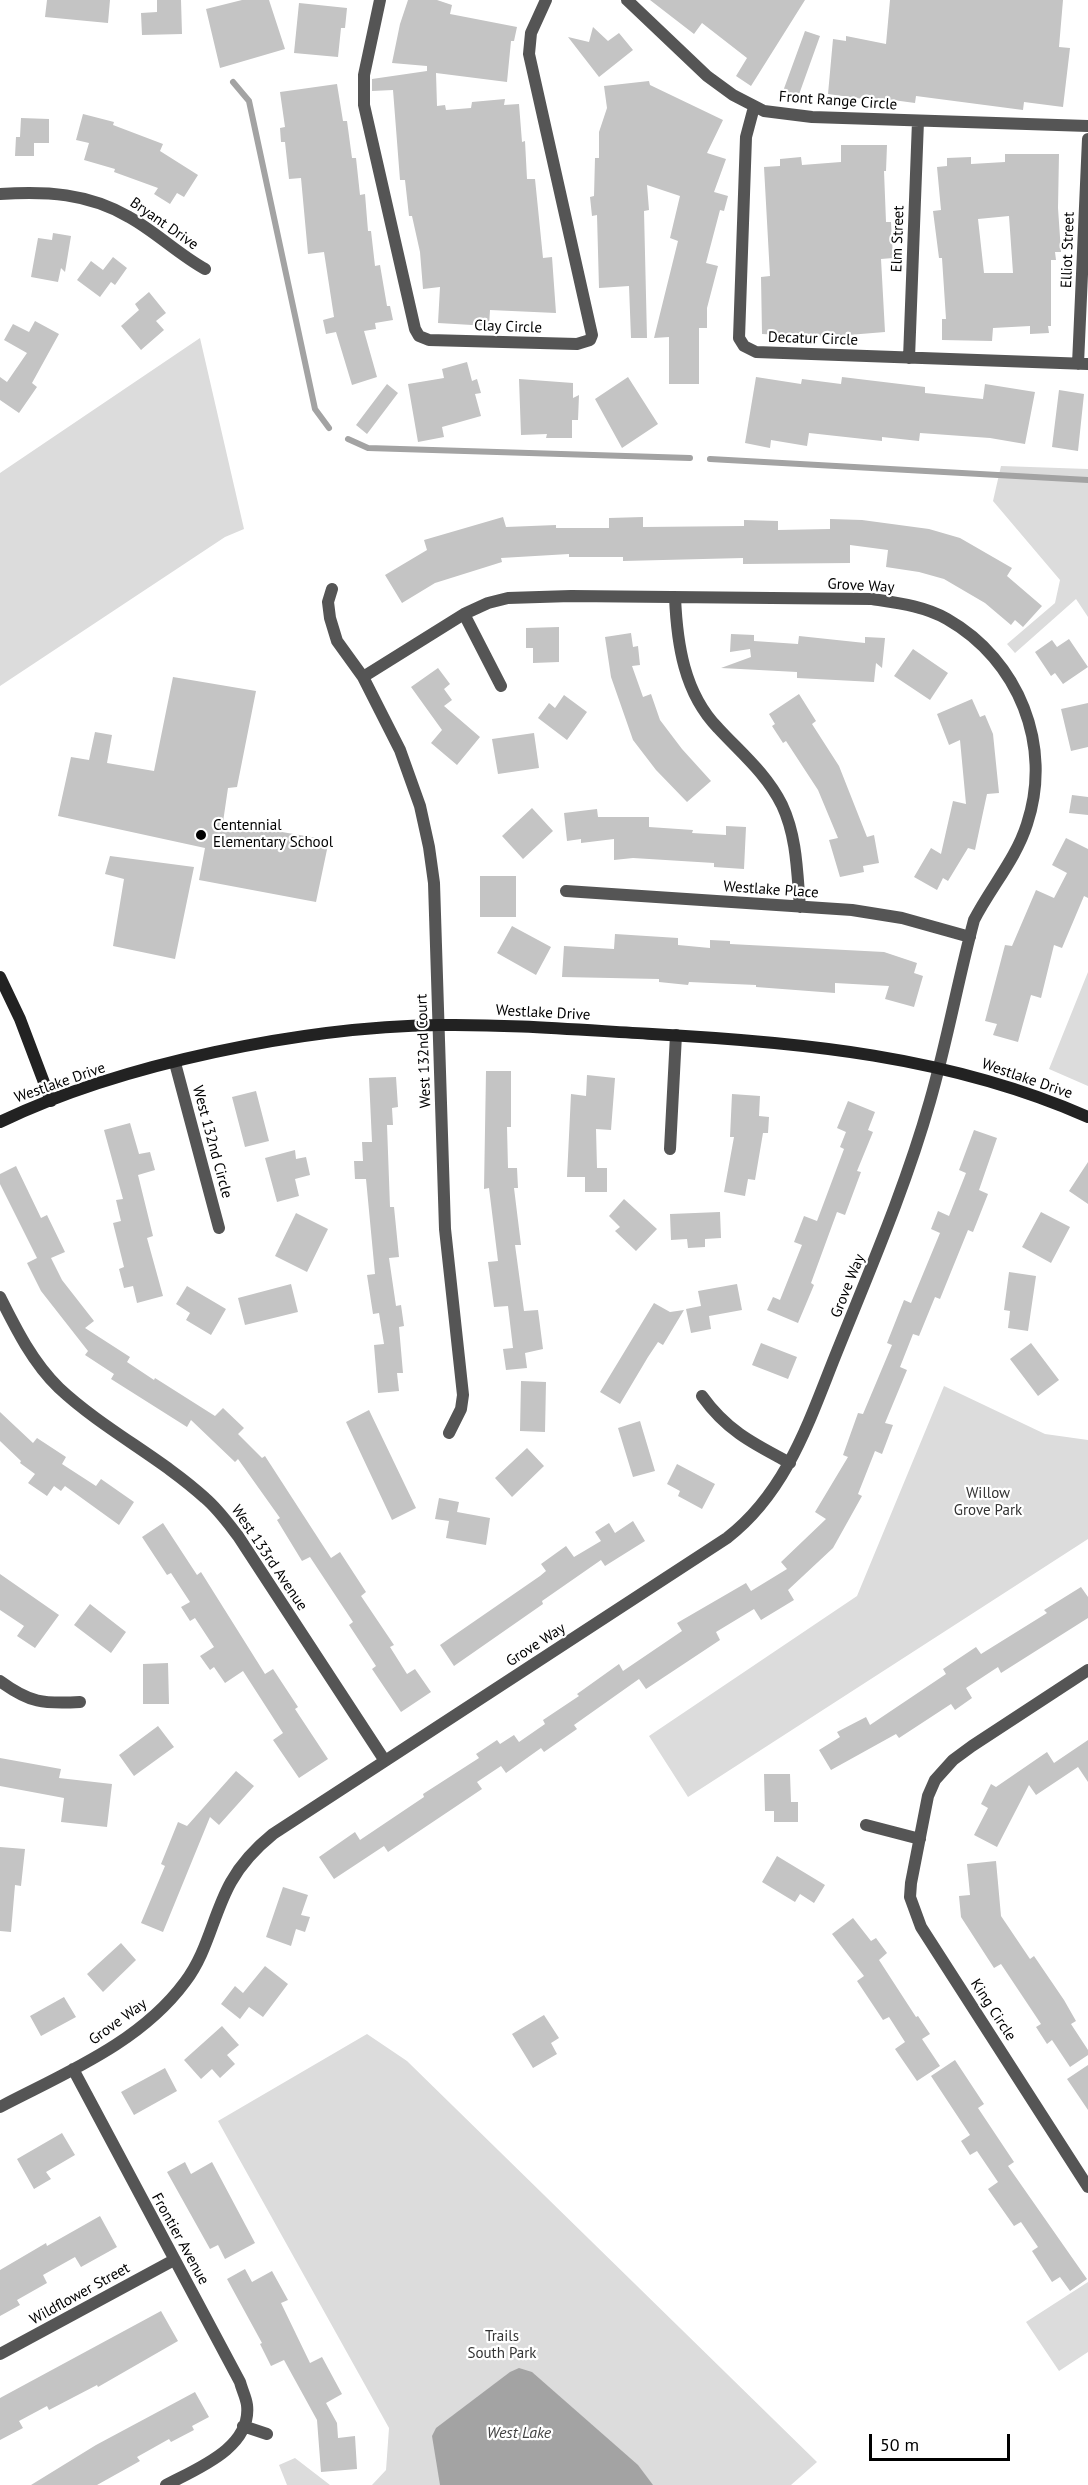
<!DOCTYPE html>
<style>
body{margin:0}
#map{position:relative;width:1088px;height:2485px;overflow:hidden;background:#fff;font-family:"PT Sans",sans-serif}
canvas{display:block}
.scale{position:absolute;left:869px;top:2434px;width:141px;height:27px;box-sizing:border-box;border:3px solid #000;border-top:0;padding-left:8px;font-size:18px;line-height:21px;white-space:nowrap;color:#000;-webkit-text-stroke:4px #fff;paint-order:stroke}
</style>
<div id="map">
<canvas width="1088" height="2485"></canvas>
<div class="scale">50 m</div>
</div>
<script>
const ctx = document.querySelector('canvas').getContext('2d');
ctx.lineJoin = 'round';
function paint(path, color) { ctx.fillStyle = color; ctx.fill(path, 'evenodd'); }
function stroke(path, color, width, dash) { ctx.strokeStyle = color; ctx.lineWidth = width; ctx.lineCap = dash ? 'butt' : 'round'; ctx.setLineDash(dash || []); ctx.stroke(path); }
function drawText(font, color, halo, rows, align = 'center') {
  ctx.font = font + ' "PT Sans",sans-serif'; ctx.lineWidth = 4.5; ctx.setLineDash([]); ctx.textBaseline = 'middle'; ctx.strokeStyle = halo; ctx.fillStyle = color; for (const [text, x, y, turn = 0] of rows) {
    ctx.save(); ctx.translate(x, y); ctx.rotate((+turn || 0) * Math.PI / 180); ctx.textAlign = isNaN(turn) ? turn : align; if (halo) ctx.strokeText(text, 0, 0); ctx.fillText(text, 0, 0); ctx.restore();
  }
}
paint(new Path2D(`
 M200 338 244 529 225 537 0 686V473Z
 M1001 466 1088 469V617L1076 599 1015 653 1007 644 1055 603 1060 580 993 501Z
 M1088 972V1086L1049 1069Z
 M944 1386 1045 1434 1088 1440V1539L688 1797 649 1736 857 1596Z
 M367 2034 407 2061 817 2462 791 2485H372L386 2470 389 2428 218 2121Z
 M1088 2282V2352L1059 2371 1026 2322Z
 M295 2458 330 2485H287L279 2465Z`), '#dcdcdc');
paint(new Path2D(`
 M519 2368 532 2372 638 2465 653 2485H440L432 2436 436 2428 510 2372Z`), '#a3a3a3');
stroke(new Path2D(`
 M233 82 249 101 315 409 329 428
 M348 439 368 448 690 458
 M710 459 1088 480`), '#a3a3a3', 6);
paint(new Path2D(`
 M47 0H110L108 23 45 17Z
 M157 0H181L182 34 142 35 141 13 157 12Z
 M242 0H269L285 49 220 68 206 9Z
 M408 0H437L452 5 450 14 517 27 514 41H511L507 82 436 73 437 106 445 105 446 110 471 108 472 102 505 99 504 105 519 104 522 142 525 141 527 179H535L543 258 552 257 556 313 490 310 489 326 438 323 440 287 423 289 420 252 412 216H409L405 180H400L393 90 372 91V79L427 71V66L392 63 400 24Z
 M650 0H805L751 86 736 76 747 58 702 23 694 34Z
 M890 0H1063L1059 47 1070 48 1063 107 1024 102 1023 110 916 96 915 103 878 98V101L828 94 833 39 846 41V36L886 44Z
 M299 3 347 8 345 28H341L338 57 294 53Z
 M593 27 608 41 619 33 633 50 599 77 568 37 589 42Z
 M805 31 820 36 797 100 782 94Z
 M649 81 650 85 723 120 707 153 726 159 714 192 728 196 724 211 720 210 706 263 718 266 707 308V328H699V384H669V337L654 338 678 241 670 238 680 196 647 185 649 210 644 211 647 338H631L629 286 599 288 597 215 592 216 590 197 594 196 595 158H599V132L607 108 604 86Z
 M337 84 343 121H347L352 158H356L360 195 365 194 368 231H371L375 266 380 265 387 306H390L393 320 375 323 376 329 364 331 377 377 352 385 336 332 326 334 323 320 334 317 324 252 308 254 301 178 289 179 285 142H281L280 128 285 127 280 92Z
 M83 114 114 122 113 125 163 144 160 151 198 175 184 197 177 193 170 204 154 194 158 188 114 172 115 169 84 160 89 143 76 140Z
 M21 118 49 119V143H34V156H15L16 137H20Z
 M841 145H887L886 171H884L886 222H891L893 258 881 259 885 332 824 337 762 334 761 277 770 276 764 167 780 166V159L801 157 802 165 841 162Z
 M1005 154H1059L1058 208 1061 252H1055L1056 260H1051V326H1048L1049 333 1030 334V326L993 328 992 341 942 340V319H946L942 258H939L933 211 941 210 937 167 947 166V158L971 157V164L1005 162ZM1009 216 1013 273H984L978 219Z
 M53 233 71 236 65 272 61 268 58 282 31 277 38 238 52 240Z
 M113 257 127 268 115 285 111 282 100 297 77 280 91 261 103 270Z
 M149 292 166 313 156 321 164 330 141 350 121 326 139 310 135 304Z
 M35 321 59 334 32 383 37 387 19 413 0 400V377L7 382 27 353 4 340 13 324 29 332Z
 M467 362 472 381 477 379 481 393 475 394 481 416 442 427 444 437 418 442 408 384 444 378 442 369Z
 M628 377 658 424 622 448 595 399Z
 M756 377 801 384 802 379 841 384 842 377 925 387V393L983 399 985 384 1035 392 1025 444 990 438 920 433 919 441 882 437V441L809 433 807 446 771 440 770 448 745 443Z
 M519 379 573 383V398L579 395 578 420H572V438H546L547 434 521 435Z
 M387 384 398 393 367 434 356 425Z
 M1059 390 1084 394 1078 451 1052 447Z
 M503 517 506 527 556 525V528H609V518L643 517V527L744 526V520L778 521V530L830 529V519L862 520 929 529 960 538 1012 568 1007 576 1042 606 1023 627 1015 620 1011 625 985 603 944 579 919 572 886 567 888 550 850 545V563L743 564V558L623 561V557H569V554L501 558 502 562 435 583 402 603 385 575 427 550 424 540Z
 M559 627V662L533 663V648H526V628Z
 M631 633 633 647 638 646 640 665 632 666 643 697 651 694 660 720 682 749 711 781 687 802 656 770 633 740 611 677 605 637Z
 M731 634 754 635V641L798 644 799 636 865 643V637L885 638 882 668 876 663 874 682 797 678V672L721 668 751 657 750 649 730 652Z
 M1069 639 1088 667 1063 684 1055 673 1051 676 1035 652 1052 640 1057 647Z
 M913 649 948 673 930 700 894 676Z
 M438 668 450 684 444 689 452 700 444 706 480 737 457 765 431 743 442 730 411 687Z
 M173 677 256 691 237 787 228 788 223 822 329 840 316 902 199 880 205 848 58 816 71 757 89 760 95 732 112 735 107 763 154 771Z
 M799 694 816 721 812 724 839 766 867 837 874 835 879 863 863 866 864 872 840 877 829 840 838 838 818 790 786 741 783 743 772 726 775 724 769 714Z
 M564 695 587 712 567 740 538 718 549 703 555 708Z
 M972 699 980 717 985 715 993 734 999 793 987 794 975 850 968 848 948 881 943 878 937 890 914 877 931 848 941 854 953 801 966 804 960 740 949 745 937 714Z
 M1088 703V747L1071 751 1061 709Z
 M534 733 539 768 498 774 492 739Z
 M1072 795 1088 797V815L1069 813Z
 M532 808 553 831 523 859 502 836Z
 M597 809 598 817H649V827L693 830 692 833 726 835V826L746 827 744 869 714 867V863L633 858 614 860V839L581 843V839L567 841 564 813Z
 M1066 838 1088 849V898L1084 896 1062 948 1054 945 1041 998 1031 995 1018 1042 993 1035 997 1024 985 1021 1005 945 1012 946 1036 890 1054 898 1067 873 1052 865Z
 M110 856 194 867 175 959 113 946 124 879 105 874Z
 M480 876H516V917H480Z
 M512 926 551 947 536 975 497 953Z
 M615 934 678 938V945L710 948V940L730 941V944L884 952 917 963 914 973 923 976 914 1007 885 999 889 986 835 983V993L756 987V985L689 982 688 985 659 982V979L562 977 564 946 614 949Z
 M486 1071H511V1127H507L508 1168H517L518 1188H514L521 1245H515L524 1311 538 1310 543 1349 525 1353 527 1368 506 1370 503 1349 513 1348 508 1306 494 1307 488 1262 498 1261 489 1188 484 1189Z
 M587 1075 615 1078 611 1130 596 1129 597 1168H607V1192H585V1177H567L571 1094 586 1096Z
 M396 1077 398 1107 392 1108 393 1125H387L390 1207H394L399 1257 389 1258 396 1306 401 1305 404 1326 399 1327 403 1373H397L399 1391 378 1393 374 1345 384 1344 379 1313 373 1314 367 1275 375 1274 366 1179H355L354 1161H363L362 1142H372L369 1078Z
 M256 1091 269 1141 245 1147 232 1097Z
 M732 1094 760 1096 759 1116 769 1117 768 1133H763L755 1180 748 1179 745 1196 724 1192 734 1137H730Z
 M848 1101 875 1112 868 1130 873 1132 857 1171 861 1172 845 1215 837 1212 811 1283 814 1285 798 1323 767 1310 773 1297 780 1300 802 1245 794 1242 804 1216 817 1221 844 1149 840 1147 846 1132 837 1128Z
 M130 1123 139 1154 150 1152 155 1170 138 1175 153 1236 147 1238 163 1296 137 1303 133 1286 124 1288 119 1269 124 1267 113 1223 121 1221 116 1200 123 1199 104 1130Z
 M974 1130 997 1138 979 1190 988 1194 973 1232 968 1230 940 1299 935 1297 919 1336 913 1334 900 1367 907 1370 885 1423 893 1425 882 1454 875 1451 858 1494 862 1496 833 1548 788 1590 794 1600 761 1620 754 1609 716 1632 720 1640 646 1689 639 1679 574 1725 577 1729 544 1752 541 1748 506 1773 501 1766 477 1782 482 1789 388 1852 384 1846 334 1879 319 1857 355 1832 360 1840 424 1797 423 1794 479 1758 476 1754 497 1740 500 1744 514 1735 519 1742 545 1724 543 1720 579 1696 577 1694 619 1664 623 1671 682 1631 677 1623 746 1583 751 1591 787 1569 781 1562 826 1519 815 1512 848 1457 843 1455 858 1413 863 1414 892 1345 887 1343 904 1300 911 1303 940 1233 931 1229 938 1211 949 1216 966 1173 959 1170Z
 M295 1150 296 1159 306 1157 310 1175 295 1179 299 1196 277 1202 265 1158Z
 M1088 1162V1204L1069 1191Z
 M16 1166 41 1218 47 1215 65 1252 51 1258 62 1280 94 1321 85 1328 130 1357 127 1362 154 1380 155 1378 215 1416 223 1408 244 1428 238 1434 262 1458 265 1456 331 1558 340 1552 366 1592 361 1596 394 1645 390 1647 407 1674 415 1669 431 1692 401 1712 372 1669 376 1666 349 1625 353 1622 310 1557 302 1561 277 1520 280 1518 238 1459 235 1462 191 1420 187 1427 111 1379 114 1374 85 1355 88 1351 41 1291 27 1263 37 1258 0 1184V1174Z
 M624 1199 657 1229 636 1251 615 1231 620 1227 609 1216Z
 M720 1212 721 1238 705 1239V1247L688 1248 687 1239 671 1240 670 1214Z
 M1041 1212 1070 1227 1051 1263 1022 1247Z
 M296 1213 328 1229 307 1272 275 1256Z
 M1009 1272 1036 1276 1028 1331 1008 1328 1010 1311 1004 1310Z
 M291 1284 298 1312 245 1325 238 1298Z
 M737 1284 742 1310 709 1316 711 1329 691 1333 686 1309 701 1306 698 1291Z
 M187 1286 226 1309 211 1335 186 1320 190 1313 176 1304Z
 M654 1303 670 1312 684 1310 663 1345 658 1342 648 1357 620 1404 600 1392Z
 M761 1343 797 1357 788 1379 752 1365Z
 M1031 1343 1059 1380 1038 1396 1010 1359Z
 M521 1381 546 1382 545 1432 520 1431Z
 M369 1410 416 1508 392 1520 346 1422Z
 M0 1412 33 1443 37 1438 66 1457 62 1464 96 1486 101 1479 134 1502 119 1525 65 1486 61 1491 54 1486 47 1496 28 1483 35 1474 20 1463 21 1461 0 1441Z
 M640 1421 655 1471 633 1477 618 1428Z
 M527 1448 544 1466 512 1497 495 1478Z
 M677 1464 715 1484 702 1509 678 1496 680 1491 667 1484Z
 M439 1498 459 1502 457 1512 490 1518 486 1545 446 1538 449 1521 435 1519Z
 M633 1521 645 1541 605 1566 601 1560 542 1601 543 1604 454 1666 440 1645 540 1576 546 1571 541 1564 566 1546 574 1557 601 1541 595 1532 609 1523 615 1533Z
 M163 1523 197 1575 201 1572 265 1674 273 1669 298 1707 295 1709 328 1759 299 1778 273 1740 283 1733 243 1671 225 1683 214 1667 210 1670 200 1656 214 1647 195 1618 190 1621 181 1607 190 1602 171 1573 167 1575 142 1537Z
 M0 1574 59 1615 35 1648 17 1636 24 1626 0 1610Z
 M1081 1587 1088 1597V1618L1001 1673 998 1667 966 1688 972 1698 955 1710 951 1704 899 1738 896 1734 831 1770 819 1750 840 1737 837 1732 866 1717 870 1725 946 1674 943 1669 976 1647 981 1654 1047 1613 1044 1610Z
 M90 1604 126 1632 111 1653 74 1625Z
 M168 1663 169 1704H143V1664Z
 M158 1726 174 1747 134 1776 119 1755Z
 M1088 1740V1782L1078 1767 1036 1795 1029 1785 997 1847 974 1835 988 1808 981 1804 991 1784 996 1787 1047 1752 1054 1763Z
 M0 1758 61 1769 59 1778 112 1784 107 1827 61 1822 64 1798 0 1786Z
 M236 1771 254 1786 219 1825 210 1817 163 1932 141 1923 165 1866 161 1864 178 1822 187 1826Z
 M764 1774H790L791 1802H798V1822H774V1811H765Z
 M0 1847 25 1849 21 1886 15 1885 11 1932 0 1931Z
 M777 1856 825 1885 814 1903 800 1894 795 1902 762 1882Z
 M996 1861 1001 1916 1030 1959 1034 1956 1064 2000 1076 2021 1071 2024 1088 2050V2055L1070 2067 1052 2040 1047 2044 1036 2027 1041 2024 1001 1964 994 1968 961 1917 959 1896 970 1895 967 1864Z
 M283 1887 308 1895 301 1915 310 1917 305 1932 296 1929 291 1946 266 1937Z
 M853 1918 871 1941 876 1938 887 1953 879 1960 916 2017 918 2016 930 2034 922 2039 940 2066 917 2081 895 2049 905 2042 889 2017 883 2020 857 1981 864 1976 832 1934Z
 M121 1943 136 1960 103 1992 87 1974Z
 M265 1966 288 1984 263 2017 249 2007 240 2019 221 2004 235 1986 243 1993Z
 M64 1997 76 2017 41 2036 30 2016Z
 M544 2015 559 2038 551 2043 557 2054 533 2068 512 2034Z
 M222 2026 239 2045 227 2055 235 2064 220 2078 212 2069 201 2079 184 2060Z
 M955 2060 984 2104 978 2108 1014 2162 1008 2166 1087 2279 1070 2291 1060 2277 1052 2282 1032 2251 1038 2247 1021 2222 1014 2226 988 2189 998 2182 977 2151 970 2155 961 2141 970 2135 931 2076Z
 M1088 2065V2110L1067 2079Z
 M165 2068 177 2091 134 2115 121 2092Z
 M62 2133 75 2155 46 2172 51 2179 34 2189 17 2159Z
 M185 2162 191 2174 212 2162 255 2243 225 2259 218 2245 210 2249 167 2172Z
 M100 2216 117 2247 81 2267 75 2257 43 2275 47 2283 17 2300 20 2305 0 2316V2270L46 2243 47 2246Z
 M245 2269 252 2282 272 2271 288 2300 281 2303 310 2363 322 2357 342 2394 326 2403 337 2423 338 2438 355 2436 357 2469 321 2472 317 2420 284 2360 271 2366 260 2344 262 2343 227 2279Z
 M161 2311 178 2341 98 2387 97 2385 49 2410 47 2406 19 2421 23 2428 0 2440V2398Z
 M195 2392 209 2417 192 2426 194 2430 171 2442 169 2439 137 2457 140 2461 97 2485H31L96 2445Z`), '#c4c4c4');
stroke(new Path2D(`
 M380 0 364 75V105L415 329 419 336 429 340 577 344 590 340 592 335 529 54 531 33 546 0
 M627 0 707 76 733 95 764 111 812 117 1088 126
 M754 107 746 137 739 338 744 346 756 352 1088 364
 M0 194C46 191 88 193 129 217 156 232 178 254 205 269
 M909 358 918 121
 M1078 364 1088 139
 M332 589 328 602 330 618 337 641 363 677 400 750 420 806 429 847 434 883 445 1229 463 1395 461 1409 449 1433
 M675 597C677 644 684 693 718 728 741 753 766 773 782 805 797 837 797 872 800 907
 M464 614 501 686
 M566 891 852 910 902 918 970 937
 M175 1063 219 1228
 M670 1149 676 1035
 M0 1297C16 1329 33 1363 59 1388 104 1430 160 1457 205 1498 218 1509 228 1523 238 1536L385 1761
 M702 1396C727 1431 754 1444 790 1463
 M1088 1670 972 1746 953 1760 935 1780 928 1796 911 1883 910 1897 921 1927 1088 2187
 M0 1681C30 1703 43 1704 80 1702
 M866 1825 920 1839
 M73 2069 240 2382C242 2390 246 2397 247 2405 252 2448 196 2469 166 2485
 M0 2107C65 2073 140 2043 185 1982 208 1952 213 1914 231 1882 241 1864 257 1847 273 1834L727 1538C788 1491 810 1418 838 1349 871 1267 906 1186 930 1101 947 1042 958 980 974 920 991 887 1016 859 1027 824 1053 746 1019 660 947 619 924 606 898 603 872 599L571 596 508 598 488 603 464 614 363 677
 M0 2354 174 2260
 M243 2426 267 2434`), '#555', 12);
stroke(new Path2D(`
 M0 977 20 1019 51 1101
 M0 1122C123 1063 303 1027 439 1025 510 1024 581 1030 652 1034 800 1042 950 1056 1088 1117`), '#222', 12);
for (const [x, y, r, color] of [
 [201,835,6,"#000"]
]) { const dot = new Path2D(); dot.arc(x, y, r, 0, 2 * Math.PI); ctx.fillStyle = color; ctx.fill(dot); stroke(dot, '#fff', 2); }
drawText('15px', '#000', '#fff', [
 ["Front Range Circle",838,101,4],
 ["Bryant Drive",164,224,35],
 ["Elm Street",898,239,-88],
 ["Elliot Street",1068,250,-88],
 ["Clay Circle",508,327,2],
 ["Decatur Circle",813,339,2],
 ["Grove Way",861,586,3],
 ["Westlake Place",771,890,4],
 ["Westlake Drive",543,1013,3],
 ["West 132nd Court",424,1051,-92],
 ["Westlake Drive",1027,1079,19],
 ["Westlake Drive",60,1083,-19],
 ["West 132nd Circle",212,1142,75],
 ["Grove Way",848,1286,-68],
 ["West 133rd Avenue",269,1558,56],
 ["Grove Way",536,1645,-33],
 ["King Circle",993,2010,57],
 ["Grove Way",118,2022,-36],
 ["Frontier Avenue",180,2239,61],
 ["Wildflower Street",80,2294,-29]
]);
drawText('15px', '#000', '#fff', [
 ["Centennial",213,826],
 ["Elementary School",213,843]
], 'left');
drawText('15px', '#333', '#fff', [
 ["Willow",988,1494],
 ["Grove Park",988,1511],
 ["Trails",502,2337],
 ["South Park",502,2354]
]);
drawText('italic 16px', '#444', '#fff', [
 ["West Lake",519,2433]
]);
</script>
